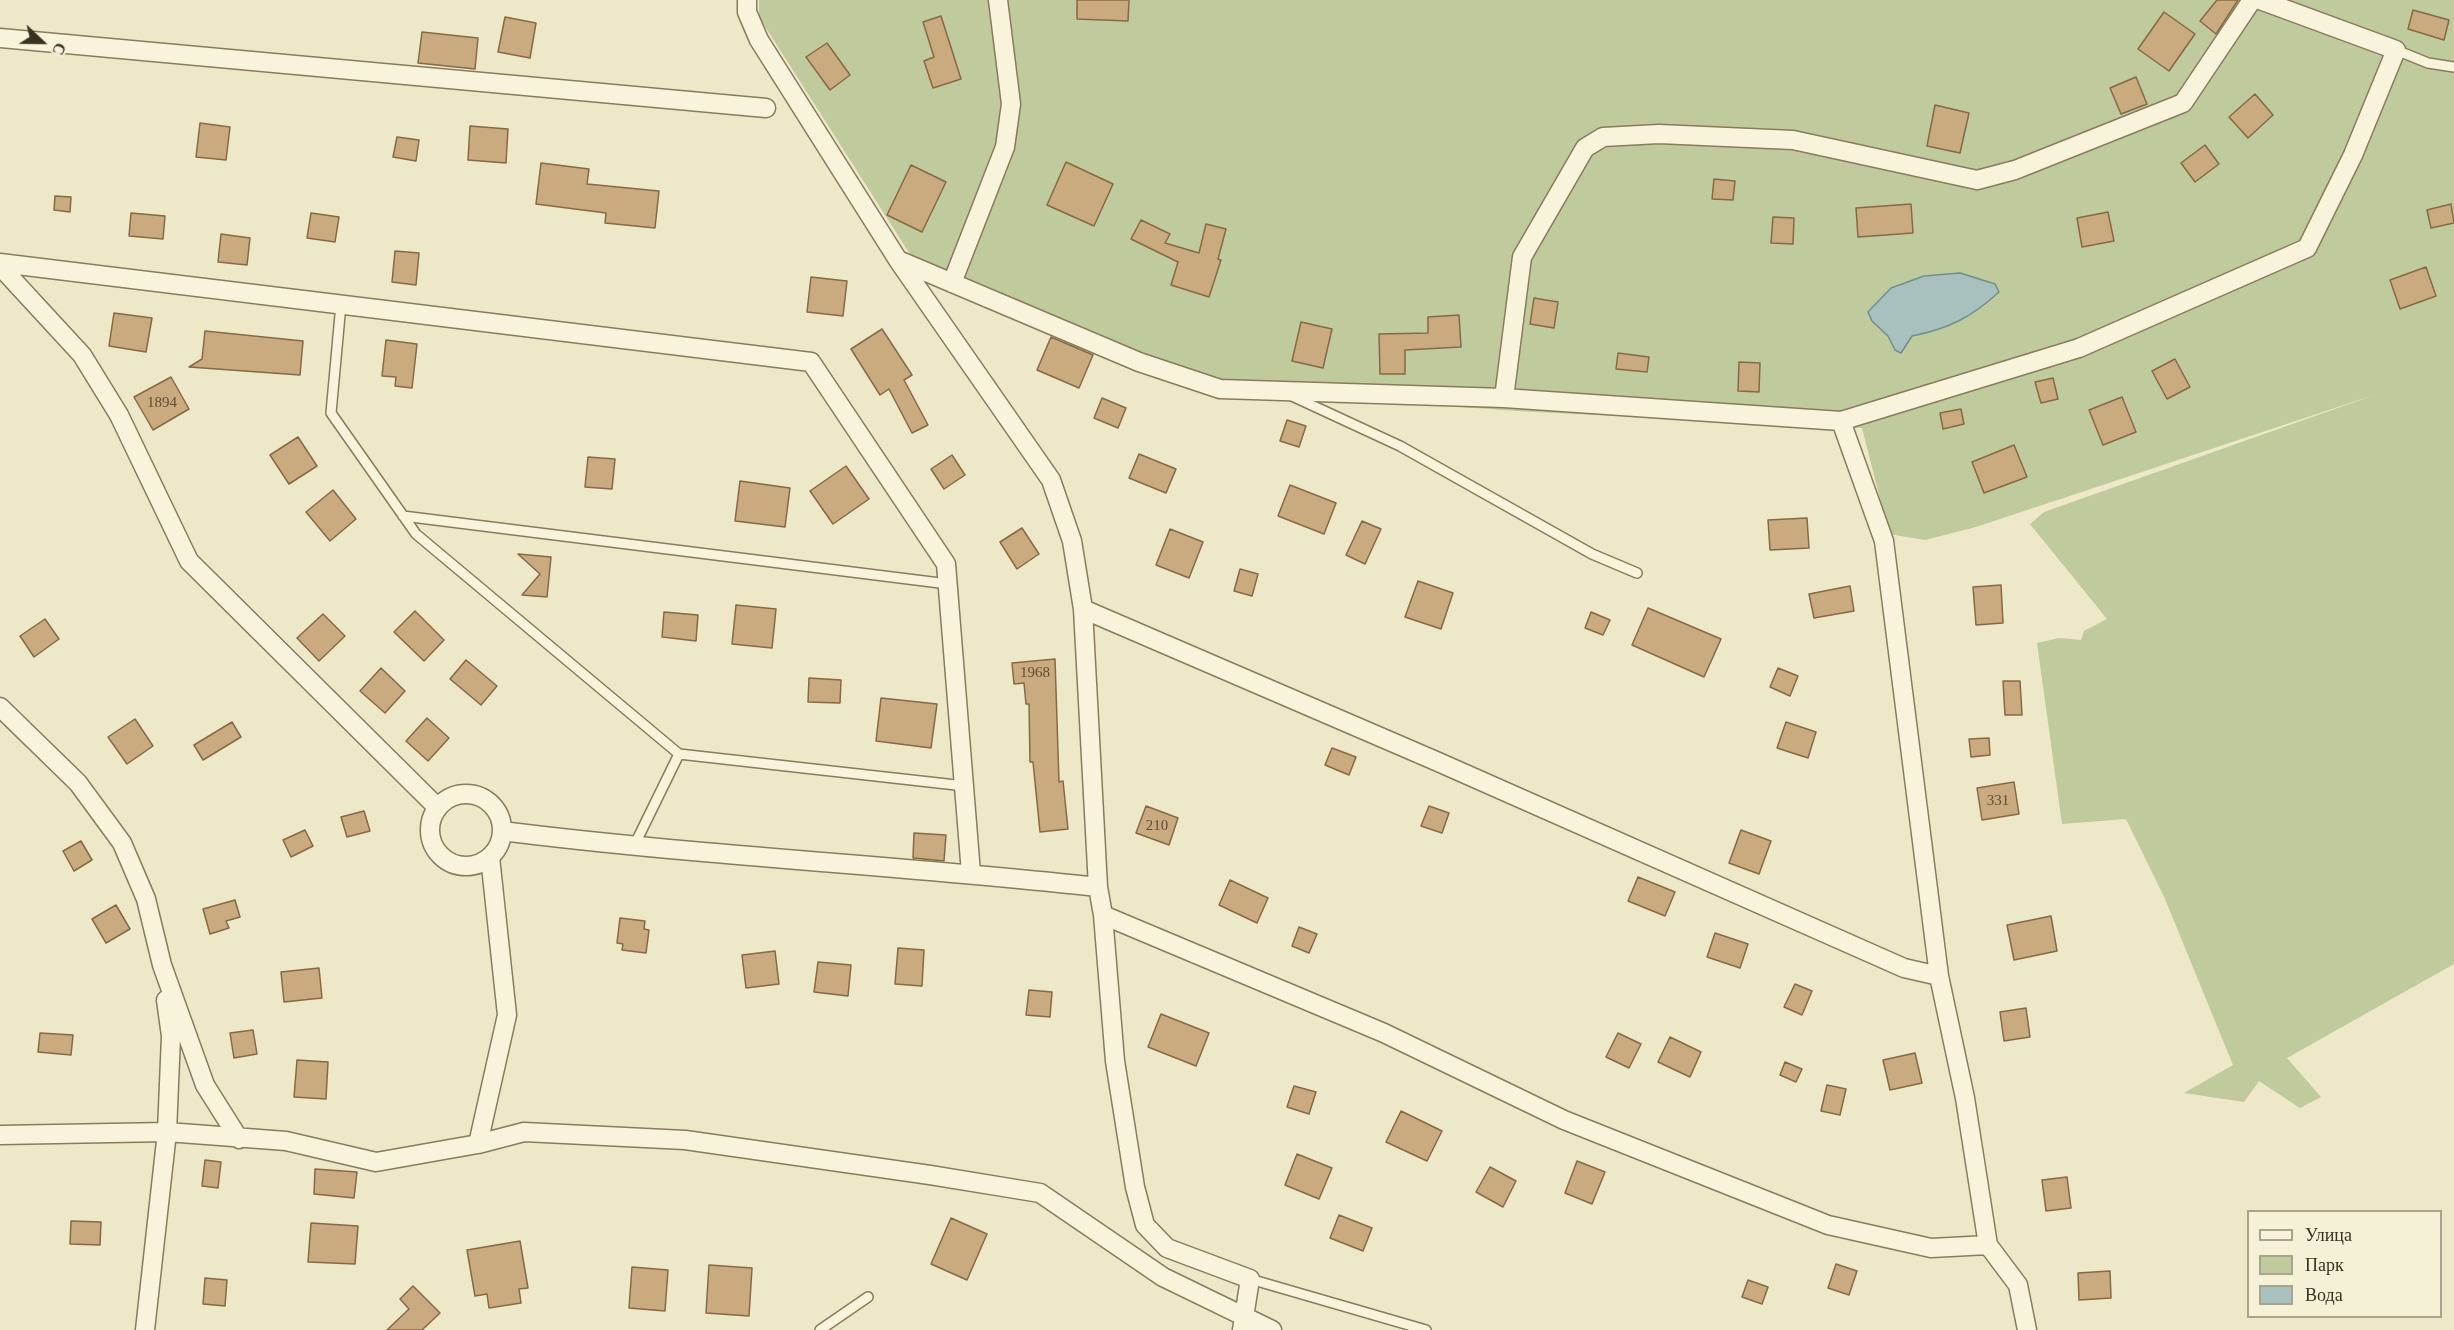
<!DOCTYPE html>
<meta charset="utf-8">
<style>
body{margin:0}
#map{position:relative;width:2454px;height:1330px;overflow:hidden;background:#ede8c8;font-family:Georgia,serif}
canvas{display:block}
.legend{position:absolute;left:2247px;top:1210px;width:195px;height:108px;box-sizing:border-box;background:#f5f1d7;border:2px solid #aaa48e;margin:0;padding:8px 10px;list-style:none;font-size:18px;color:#3a3121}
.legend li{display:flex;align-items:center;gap:12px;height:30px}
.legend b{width:30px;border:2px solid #aaa48e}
.north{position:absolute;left:12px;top:12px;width:60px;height:60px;-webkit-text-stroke:4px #f5f1d7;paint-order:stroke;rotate:112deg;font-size:16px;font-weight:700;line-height:24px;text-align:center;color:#3a3121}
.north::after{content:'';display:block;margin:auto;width:21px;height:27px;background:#3a3121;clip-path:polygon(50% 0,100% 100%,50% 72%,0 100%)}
</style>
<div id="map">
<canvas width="2454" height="1330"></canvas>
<ul class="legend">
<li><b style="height:8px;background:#f8f4db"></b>Улица</li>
<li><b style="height:16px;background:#bfcb9c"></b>Парк</li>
<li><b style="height:16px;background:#a9c1be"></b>Вода</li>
</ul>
<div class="north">С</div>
</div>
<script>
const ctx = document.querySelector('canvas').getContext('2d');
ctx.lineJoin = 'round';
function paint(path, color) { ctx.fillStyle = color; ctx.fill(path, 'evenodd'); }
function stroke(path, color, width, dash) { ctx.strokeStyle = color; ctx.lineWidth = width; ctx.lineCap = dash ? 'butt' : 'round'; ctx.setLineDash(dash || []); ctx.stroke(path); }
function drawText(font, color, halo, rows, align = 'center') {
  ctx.font = font + ' Georgia,serif'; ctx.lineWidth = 6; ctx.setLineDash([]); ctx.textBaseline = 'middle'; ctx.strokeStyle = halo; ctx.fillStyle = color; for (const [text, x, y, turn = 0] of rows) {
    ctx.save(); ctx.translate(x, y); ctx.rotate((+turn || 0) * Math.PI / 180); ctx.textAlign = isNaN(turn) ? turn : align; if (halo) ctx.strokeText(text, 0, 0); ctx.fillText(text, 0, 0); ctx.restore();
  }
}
paint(new Path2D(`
 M759 0H2454V964L2287 1058 2321 1097 2300 1108 2259 1081 2244 1102 2184 1093 2233 1065 2165 899 2126 819 2062 824 2037 643 2059 638 2081 640 2084 631 2107 619 2030 524 2044 512 2377 394 1976 527 1925 540 1889 534 1862 428 1516 411 1227 390 913 259 759 17Z`), '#bfcb9c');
const water = new Path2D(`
 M1960 273 1995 284 1999 292C1972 317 1948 329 1912 336L1901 353 1895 350 1888 336 1872 321 1868 312 1891 288 1924 276Z`);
paint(water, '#a9c1be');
stroke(water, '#6f908d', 1.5);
const building = new Path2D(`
 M1077 0H1129L1128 21 1077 19Z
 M2217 0H2238L2216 34 2200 21Z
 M2413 10 2449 20 2444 40 2408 29Z
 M2164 12 2195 34 2169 71 2138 49Z
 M941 16 961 79 933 88 924 61 934 57 923 22Z
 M505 17 536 23 530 58 498 52Z
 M422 32 478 38 475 69 418 63Z
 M827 43 850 75 830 90 806 57Z
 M2136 77 2147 104 2121 114 2110 88Z
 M2255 94 2273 115 2248 138 2229 117Z
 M1935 105 1969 113 1960 153 1927 146Z
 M200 123 230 127 226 160 196 157Z
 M470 126 508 129 506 163 468 160Z
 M397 137 419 140 416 161 393 157Z
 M2205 145 2219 164 2195 182 2181 163Z
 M1066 162 1113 184 1094 226 1047 205Z
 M541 163 589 169 587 184 659 191 655 228 605 223 606 213 536 204Z
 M911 165 946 182 922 232 887 215Z
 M1714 179 1735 181 1733 200 1712 199Z
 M55 196 71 197 70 212 54 210Z
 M1911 204 1913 233 1858 237 1856 208Z
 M2451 204 2454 223 2431 228 2427 210Z
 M2108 212 2114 241 2082 247 2077 218Z
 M131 213 165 216 163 239 129 236Z
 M311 213 339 217 335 242 307 238Z
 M1773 217 1794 218 1793 244 1771 243Z
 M1141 220 1170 234 1165 243 1199 253 1206 224 1226 229 1218 259 1221 260 1209 297 1171 285 1178 262 1131 239Z
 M221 234 250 238 247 265 218 262Z
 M395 251 419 253 416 285 392 282Z
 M2426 267 2436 296 2400 309 2390 280Z
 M811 277 847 281 843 316 807 312Z
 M1534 298 1558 302 1554 328 1530 324Z
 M114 313 152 318 146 352 109 346Z
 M1459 315 1461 347 1405 350V374H1380L1379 334 1428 333V317Z
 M1301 322 1332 329 1323 368 1292 361Z
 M882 329 912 375 904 380 928 425 912 433 889 389 880 395 851 349Z
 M205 331 303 341 300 375 189 367 202 359Z
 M1051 337 1093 355 1079 388 1037 370Z
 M386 340 417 344 412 388 395 386 396 377 382 376Z
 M1618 353 1649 357 1647 372 1616 369Z
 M2175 359 2190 387 2167 399 2152 371Z
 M1739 362 1760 363 1759 392 1738 391Z
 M171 377 189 409 153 430 134 397Z
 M2053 378 2058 399 2041 403 2035 382Z
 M2122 397 2136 432 2103 445 2089 410Z
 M1102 398 1126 408 1118 428 1094 418Z
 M1961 409 1964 424 1943 429 1940 413Z
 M1287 420 1306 426 1299 447 1280 441Z
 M298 437 317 466 289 484 270 455Z
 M2014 445 2027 477 1984 493 1972 462Z
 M1139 454 1176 469 1166 493 1129 478Z
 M952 455 965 475 944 489 931 469Z
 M588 457 615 459 612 489 585 487Z
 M846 466 869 499 833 524 810 491Z
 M740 481 790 488 785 527 735 521Z
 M1290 485 1336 503 1324 534 1278 516Z
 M333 490 356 519 330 541 306 512Z
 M1807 518 1809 548 1770 550 1768 520Z
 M1362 521 1381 529 1365 564 1346 555Z
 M1022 528 1039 554 1017 569 1000 542Z
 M1170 529 1203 542 1189 578 1156 565Z
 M518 554 551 557 547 597 522 595 540 574Z
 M1240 569 1258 574 1252 596 1234 591Z
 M1418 581 1453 593 1441 629 1405 617Z
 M2001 585 2003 623 1976 625 1973 587Z
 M1850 586 1854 611 1814 618 1809 594Z
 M736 605 776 609 772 648 732 644Z
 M1648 608 1721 639 1704 677 1632 645Z
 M415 611 444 640 424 661 394 632Z
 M664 612 698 615 696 641 662 637Z
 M1591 612 1610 620 1603 635 1585 628Z
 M323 614 345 636 319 661 297 638Z
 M45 619 59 639 34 657 20 636Z
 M1055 659 1059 782 1063 781 1068 829 1040 832 1033 762H1030L1029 704H1026L1024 683 1014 684 1012 663Z
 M466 660 497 686 481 705 450 679Z
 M381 668 405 691 385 713 360 691Z
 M1778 668 1798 676 1790 696 1770 687Z
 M809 678 841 680 840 703 808 702Z
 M2003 681H2020L2022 715H2005Z
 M881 698 937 704 931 748 876 741Z
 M427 718 449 738 428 761 406 741Z
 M135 719 153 746 127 764 108 737Z
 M232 722 241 737 203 760 194 745Z
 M1786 722 1816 732 1808 758 1777 748Z
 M1989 738 1990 755 1971 757 1969 739Z
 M1332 748 1356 757 1349 775 1325 765Z
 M2014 782 2019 814 1982 820 1977 788Z
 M1146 806 1178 818 1169 845 1136 833Z
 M1429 806 1449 813 1442 833 1421 826Z
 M364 811 370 831 347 837 341 817Z
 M305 830 313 846 291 857 283 840Z
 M1741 830 1771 841 1759 874 1729 863Z
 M914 833 946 835 944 861 913 858Z
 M81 841 92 860 74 871 63 851Z
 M1638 877 1675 892 1665 916 1628 901Z
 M1230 880 1268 898 1257 923 1219 905Z
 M235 900 240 917 226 921 229 928 210 934 203 909Z
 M116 905 130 929 106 943 92 919Z
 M2051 916 2057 951 2014 960 2007 925Z
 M620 918 645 921 644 929 649 930 646 953 622 950 623 944 617 943Z
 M1299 927 1317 934 1309 953 1292 946Z
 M1715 933 1748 944 1740 968 1707 957Z
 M898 948 924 950 922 986 895 984Z
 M775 951 779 984 746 988 742 955Z
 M818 962 851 965 848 996 814 992Z
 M319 968 322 998 284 1002 281 972Z
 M1795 984 1812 991 1802 1015 1784 1007Z
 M1029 990 1052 992 1050 1017 1026 1015Z
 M2026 1008 2030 1037 2004 1041 2000 1012Z
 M1161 1014 1209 1033 1196 1066 1148 1047Z
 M253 1030 257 1054 234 1058 230 1033Z
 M40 1033 73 1035 71 1055 38 1052Z
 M1618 1033 1641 1044 1629 1068 1606 1057Z
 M1670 1037 1701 1052 1690 1077 1658 1062Z
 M1915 1053 1922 1083 1890 1090 1883 1060Z
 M297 1060 328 1062 326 1099 294 1097Z
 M1785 1062 1802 1069 1796 1082 1780 1075Z
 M1827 1085 1846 1089 1840 1115 1821 1111Z
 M1294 1086 1316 1092 1309 1114 1287 1107Z
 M1401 1111 1442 1131 1427 1161 1386 1142Z
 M1297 1154 1332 1168 1319 1199 1285 1185Z
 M205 1160 221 1162 218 1188 202 1186Z
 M1577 1161 1605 1172 1592 1204 1565 1193Z
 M1490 1167 1516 1181 1503 1207 1476 1192Z
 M315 1169 357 1172 354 1198 314 1194Z
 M2067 1177 2071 1208 2046 1211 2042 1180Z
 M1339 1215 1372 1228 1363 1251 1330 1238Z
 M951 1218 987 1234 967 1280 931 1264Z
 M71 1221 101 1222 100 1245 70 1244Z
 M311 1223 358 1226 355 1264 308 1262Z
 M520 1241 528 1288 519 1289 521 1303 489 1308 487 1294 475 1296 467 1250Z
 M1836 1264 1857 1271 1849 1295 1828 1288Z
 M709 1265 752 1268 749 1316 706 1313Z
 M632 1267 668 1270 665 1311 629 1308Z
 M2110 1271 2111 1298 2079 1300 2078 1273Z
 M205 1278 227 1280 225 1306 203 1304Z
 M1748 1280 1768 1287 1762 1304 1742 1297Z
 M413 1286 440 1313 422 1330H387L409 1309 400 1299Z`);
paint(building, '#caaa7f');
stroke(building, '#876944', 1.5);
const lane = new Path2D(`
 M2396 50 2428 63 2454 67
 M341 304 331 413 416 534 679 754 965 786
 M1292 396 1400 446 1592 554 1637 573
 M403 516 948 584
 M634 846 679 754
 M1250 1279 1426 1330
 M820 1330 868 1297`);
const street = new Path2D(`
 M747 0V12L759 40 898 260 1051 480 1072 541 1083 609 1098 887 1103 915 1115 1061 1135 1187 1145 1225 1167 1248 1250 1279 1242 1330
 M0 38 766 108
 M898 260 1139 362 1220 389 1504 398 1841 421 2079 348 2307 248 2353 155 2396 50 2260 0
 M0 263 811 362 946 564 971 873
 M0 266 82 355 119 415 189 561 438 808
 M952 283 1005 147 1011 104 998 0
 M1504 398 1522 257 1585 148 1603 137 1659 134 1793 140 1977 180 2015 170 2183 103 2252 0
 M1841 421 1884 541 1939 976 1965 1098 1988 1245 2018 1285 2027 1330
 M1083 609 1436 761 1904 968 1939 976
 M0 707 78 783 122 843 146 899 162 965 205 1085 239 1139
 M430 830a36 36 0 1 1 72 0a36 36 0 1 1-72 0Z
 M502 831C700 856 899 865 1098 887
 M1103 915 1384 1033 1564 1120 1828 1225 1931 1248 1988 1245
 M0 1135 167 1132 286 1141 376 1162 478 1144 524 1132 685 1140 930 1175 1040 1193 1163 1277 1272 1330
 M478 1144 507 1015 490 857
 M145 1330 167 1132 171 1036 166 1000`);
stroke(lane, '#897b5d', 12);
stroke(street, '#897b5d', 21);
stroke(lane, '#f8f4db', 9);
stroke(street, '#f8f4db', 18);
drawText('15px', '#5e4f38', null, [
 ["1894",162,403],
 ["1968",1035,673],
 ["331",1998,801],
 ["210",1157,826]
]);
</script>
